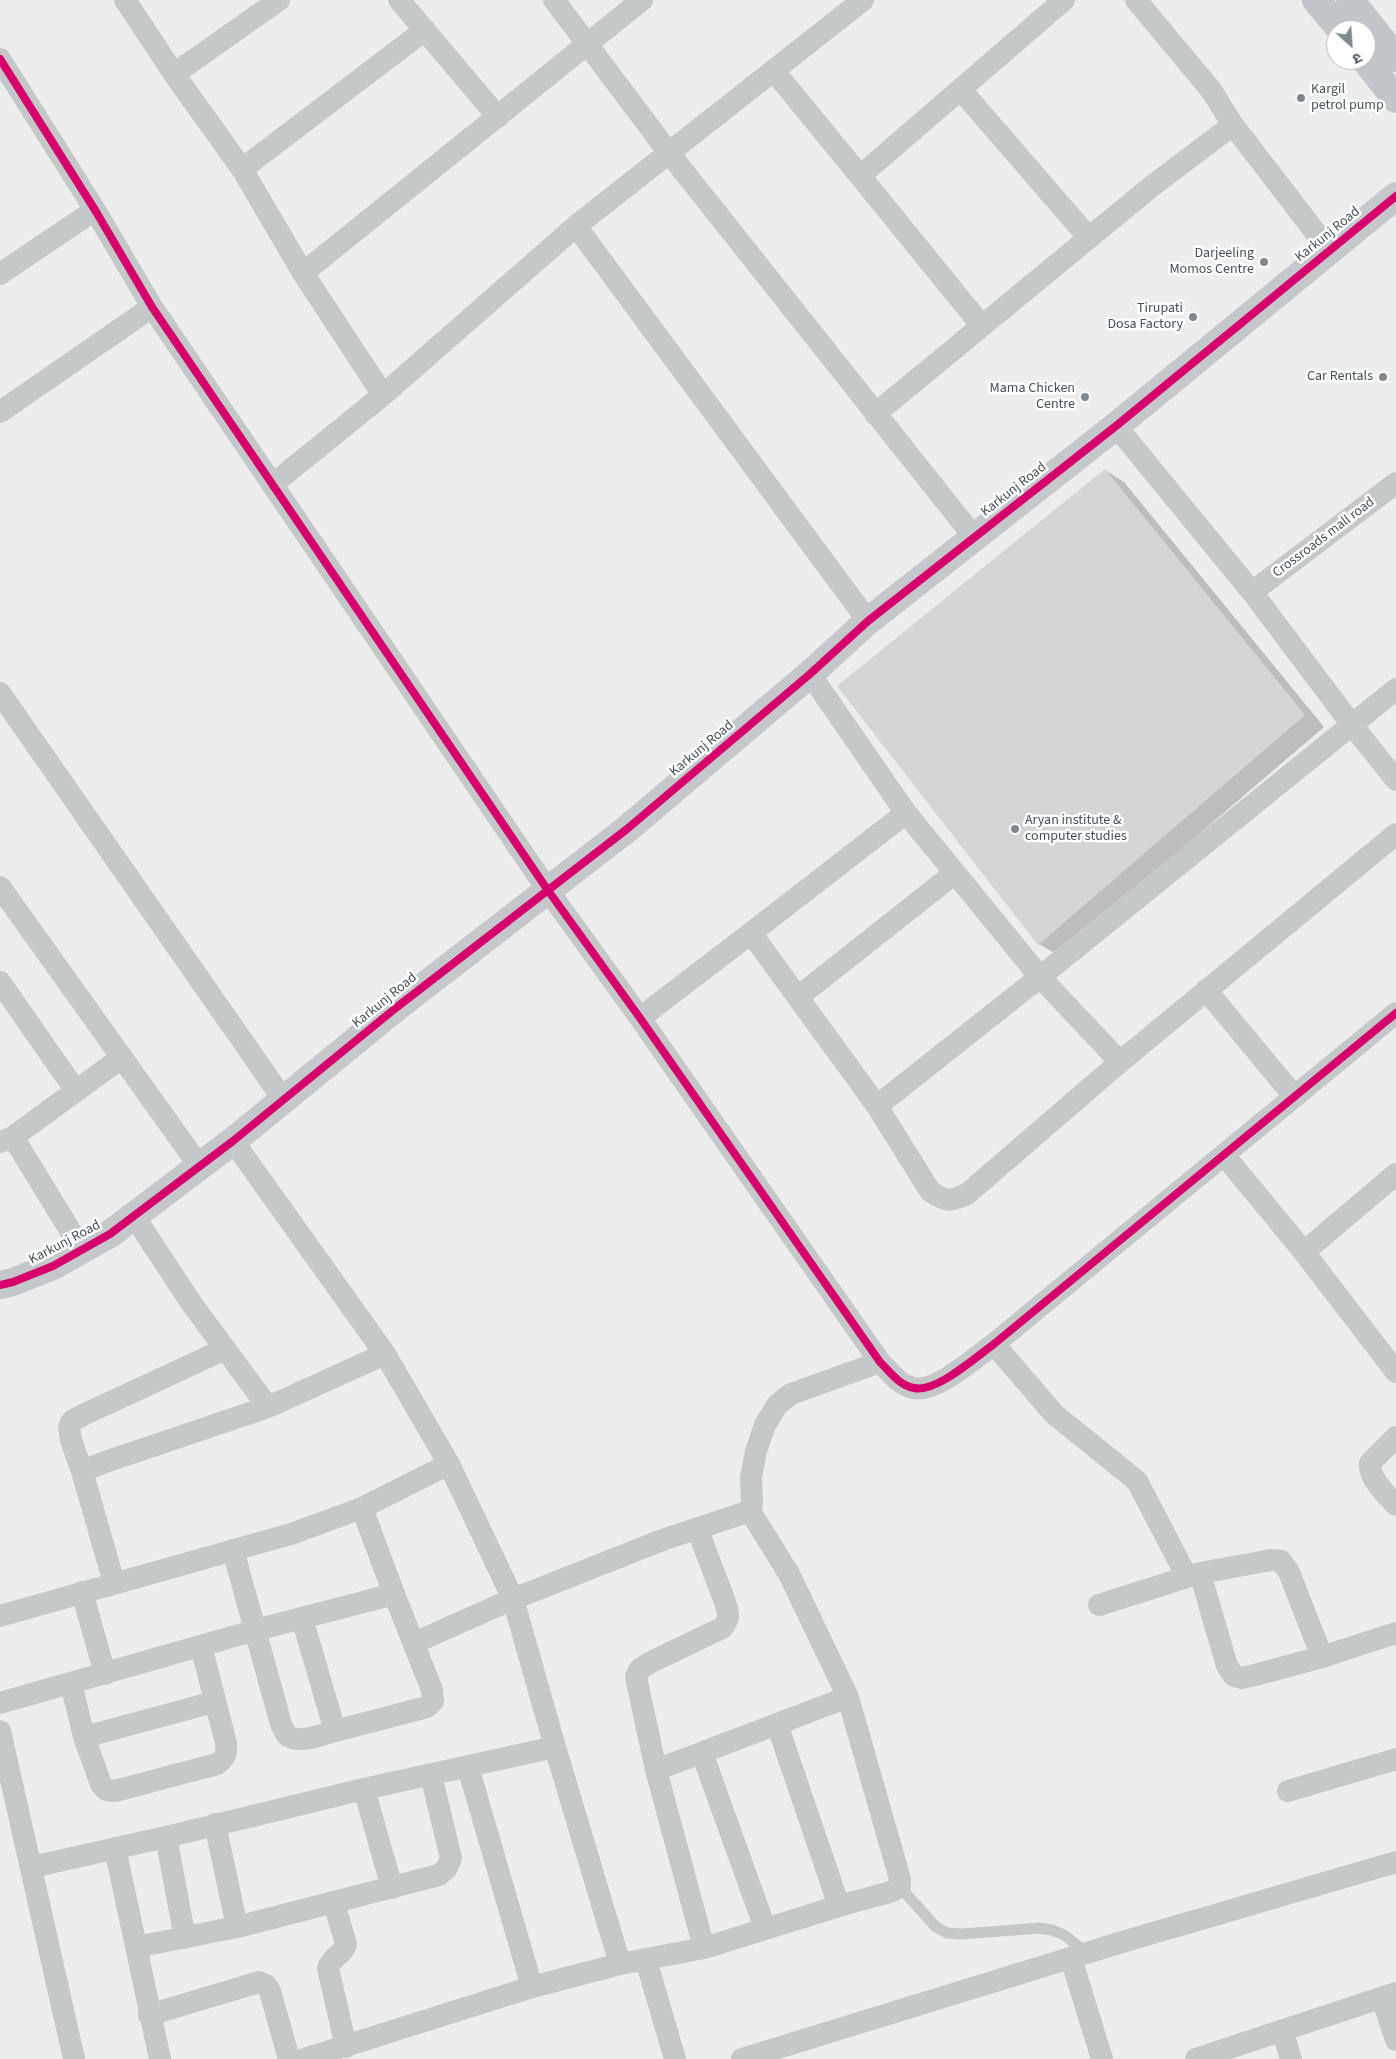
<!DOCTYPE html>
<meta charset="utf-8">
<style>
body{margin:0}
#map{position:relative;width:1396px;height:2059px;overflow:hidden;background:#eeeded;font-family:"Source Sans 3","Noto Sans Devanagari",sans-serif}
canvas{display:block}
.north{position:absolute;left:1326px;top:20px;width:50px;height:50px;box-sizing:border-box;background:#fff;border:1px solid #b5b9bd;border-radius:50%;rotate:154deg;font-size:14px;font-weight:700;line-height:20px;text-align:center;color:#455159}
.north::after{content:'';display:block;margin:auto;width:18px;height:22px;background:#80888d;clip-path:polygon(50% 0,100% 100%,50% 72%,0 100%)}
</style>
<div id="map">
<canvas width="1396" height="2059"></canvas>
<div class="north">उ</div>
</div>
<script>
const ctx = document.querySelector('canvas').getContext('2d');
ctx.lineJoin = 'round';
function paint(path, color) { ctx.fillStyle = color; ctx.fill(path, 'evenodd'); }
function stroke(path, color, width, dash) { ctx.strokeStyle = color; ctx.lineWidth = width; ctx.lineCap = dash ? 'butt' : 'round'; ctx.setLineDash(dash || []); ctx.stroke(path); }
function drawText(font, color, halo, rows, align = 'center') {
  ctx.font = font + ' "Source Sans 3",sans-serif'; ctx.lineWidth = 5; ctx.setLineDash([]); ctx.textBaseline = 'middle'; ctx.strokeStyle = halo; ctx.fillStyle = color; for (const [text, x, y, turn = 0] of rows) {
    ctx.save(); ctx.translate(x, y); ctx.rotate((+turn || 0) * Math.PI / 180); ctx.textAlign = isNaN(turn) ? turn : align; if (halo) ctx.strokeText(text, 0, 0); ctx.fillText(text, 0, 0); ctx.restore();
  }
}
paint(new Path2D(`
 M1105 470 1124 482 1324 727 1058 955 1039 944Z`), '#0003');
paint(new Path2D(`
 M1105 469 1305 715 1038 945 837 686Z`), '#d4d5d6');
stroke(new Path2D(`
 M900 1887 936 1927 947 1933 963 1934 1039 1928 1052 1930 1064 1935 1087 1953`), '#c5c8c9', 11);
stroke(new Path2D(`
 M125 0 174 74 242 169 303 273
 M399 0 498 117
 M554 0 669 153 974 537
 M0 59 95 210 152 307 547 889 640 1018 880 1362C890 1372 900 1386 914 1388 936 1393 976 1357 994 1344L1396 1013
 M774 71 860 176
 M174 74 279 0
 M961 90 1089 238
 M1233 125 1329 250
 M242 169 425 30
 M576 226 868 621
 M0 274 95 210
 M982 326 860 176 1064 0
 M383 395 303 273 642 0
 M0 412 152 307
 M875 414 1152 186 1233 125 1211 90 1136 0
 M1116 426 1252 592 1352 725 1396 780
 M273 484 383 395 576 226 863 0
 M1252 592 1396 483
 M810 674 906 813 1040 977 1396 689
 M0 693 283 1099
 M906 813 751 933 877 1106 930 1191C946 1202 950 1202 967 1194L1120 1062 1396 834
 M0 887 200 1167
 M0 982 76 1091
 M1206 990 1294 1096
 M798 997 955 873
 M640 1018 751 933
 M877 1106 1040 977 1120 1062
 M13 1137 82 1250
 M233 1141 385 1354 449 1464 513 1599 555 1747 620 1964
 M0 1142 13 1137 121 1058
 M1224 1155 1304 1252 1396 1372
 M134 1216 192 1304 268 1407
 M1304 1252 1396 1174
 M994 1344 1054 1414 1137 1481 1187 1577
 M1396 1437 1370 1463C1368 1478 1387 1495 1396 1505
 M82 1471 108 1461 268 1407 385 1354
 M697 1528 725 1602C729 1614 730 1619 722 1628L649 1663 639 1670 636 1677 656 1770 704 1948
 M233 1550 281 1724C283 1728 285 1733 287 1735 298 1745 323 1734 335 1731
 M1200 1573 1227 1666 1234 1676 1241 1678 1251 1676 1322 1657 1396 1633
 M114 1583 82 1471 71 1440 69 1427 72 1421 83 1415 225 1349
 M82 1592 105 1674
 M1099 1605 1200 1573 1271 1560 1281 1561 1289 1572 1322 1657
 M0 1616 291 1534 362 1508 449 1464
 M302 1618 335 1731 427 1707 433 1701 432 1690 394 1594
 M414 1643 513 1599 665 1539 750 1511
 M71 1683 84 1737 101 1784 106 1790 115 1791 217 1764C226 1757 227 1754 226 1743L201 1646
 M0 1703 256 1630 394 1594 362 1508
 M777 1724 839 1906
 M0 1731 74 2059
 M84 1737 214 1702
 M702 1753 765 1928
 M468 1767 532 1987
 M656 1770 848 1697
 M364 1789 392 1888
 M1288 1791 1396 1759
 M215 1824 237 1927 439 1875 447 1868 451 1858 431 1775
 M166 1837 185 1938
 M115 1848 160 2059
 M32 1867 166 1837 364 1789 555 1747
 M334 1903 346 1944C343 1955 331 1957 328 1968L346 2047
 M136 1947 237 1927
 M1071 1958 1102 2059
 M646 1960 675 2059
 M1382 1998 1396 2040
 M149 2015 259 1982 266 1985 270 1991 289 2059
 M1282 2030 1291 2059
 M304 2059 532 1987 620 1964 704 1948 839 1906 890 1892 900 1887V1879L848 1697 789 1574 750 1511 752 1503 751 1477 756 1451 765 1425 777 1405 791 1394 880 1362
 M742 2059 1119 1943 1396 1862
 M1196 2059 1396 1993`), '#c5c8c9', 22);
stroke(new Path2D(`
 M0 1285 13 1282 53 1266 110 1234 233 1141 397 1007 627 829 810 674 868 621 1116 426 1396 196`), '#c5c8cb', 28);
stroke(new Path2D(`
 M1316 0 1341 30
 M1350 0 1396 58
 M1365 60 1396 99`), '#c2c6c9', 28);
stroke(new Path2D(`
 M0 59 95 210 152 307 547 889 640 1018 880 1362C890 1372 900 1386 914 1388 936 1393 976 1357 994 1344L1396 1013
 M0 1285 13 1282 53 1266 110 1234 233 1141 397 1007 627 829 810 674 868 621 1116 426 1396 196`), '#d6006c', 8);
for (const [x, y, r, color] of [
 [1301,98,5,"#80888d"],
 [1264,262,5,"#80888d"],
 [1193,317,5,"#80888d"],
 [1383,377,5,"#80888d"],
 [1085,397,5,"#80888d"],
 [1015,829,5,"#80888d"]
]) { const dot = new Path2D(); dot.arc(x, y, r, 0, 2 * Math.PI); ctx.fillStyle = color; ctx.fill(dot); stroke(dot, '#fff', 2); }
drawText('14px', '#455159', '#fff', [
 ["Kargil",1311,90,"left"],
 ["petrol pump",1311,106,"left"],
 ["Darjeeling",1254,254],
 ["Momos Centre",1254,270],
 ["Tirupati",1183,309],
 ["Dosa Factory",1183,325],
 ["Car Rentals",1373,377],
 ["Mama Chicken",1075,389],
 ["Centre",1075,405],
 ["Aryan institute &",1025,821,"left"],
 ["computer studies",1025,837,"left"]
], 'right');
drawText('14px', '#455159', '#fff', [
 ["Karkunj Road",1328,235,-39],
 ["Karkunj Road",1014,490,-38],
 ["Crossroads mall road",1324,538,-37],
 ["Karkunj Road",702,749,-40],
 ["Karkunj Road",385,1001,-39],
 ["Karkunj Road",65,1243,-28]
]);
</script>
